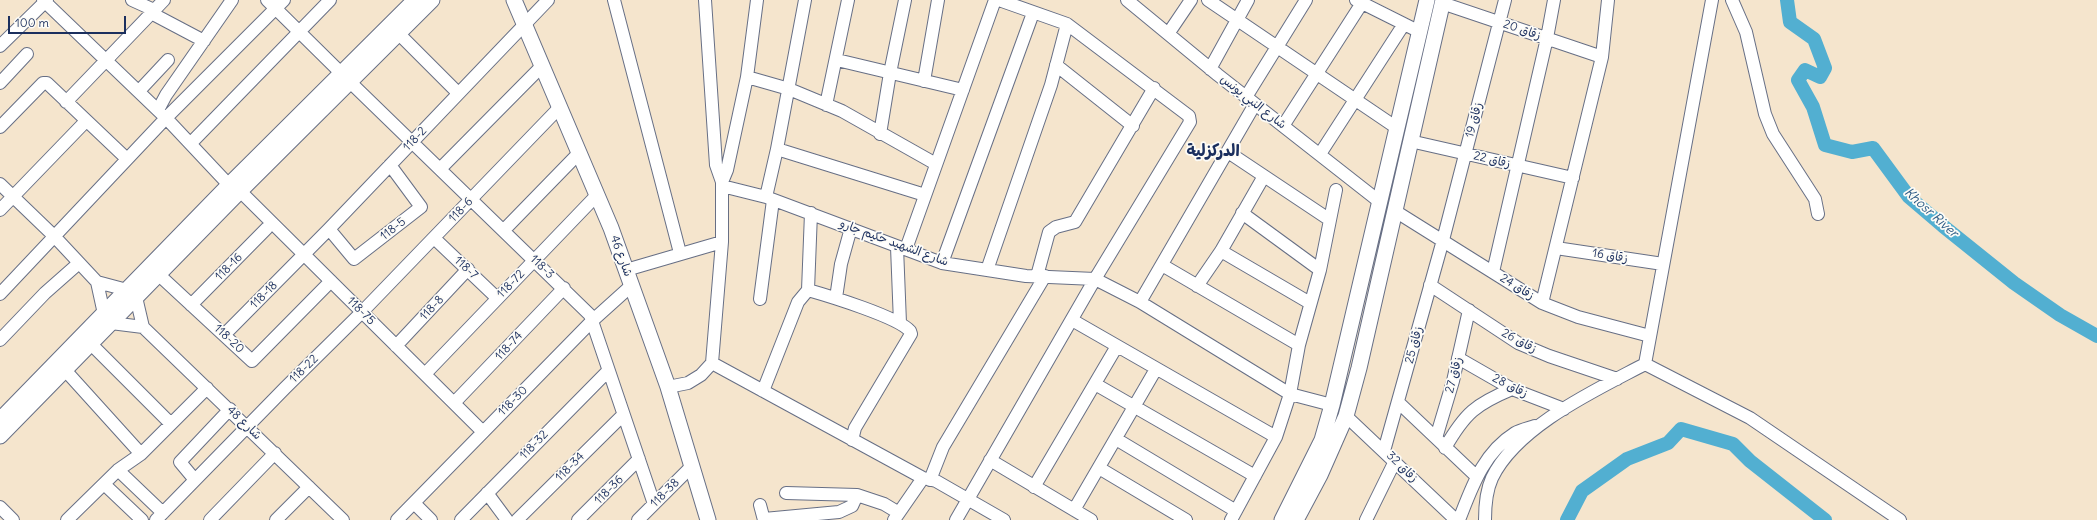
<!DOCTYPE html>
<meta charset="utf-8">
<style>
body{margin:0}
#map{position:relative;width:2097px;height:520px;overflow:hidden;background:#f5e5cd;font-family:Delius,sans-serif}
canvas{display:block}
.scale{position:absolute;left:8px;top:16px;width:118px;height:18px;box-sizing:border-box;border:2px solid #1b2f5e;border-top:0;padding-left:5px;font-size:12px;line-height:14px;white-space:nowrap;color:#1b2f5e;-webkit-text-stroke:3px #fdfcf7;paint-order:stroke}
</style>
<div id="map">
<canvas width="2097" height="520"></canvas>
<div class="scale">100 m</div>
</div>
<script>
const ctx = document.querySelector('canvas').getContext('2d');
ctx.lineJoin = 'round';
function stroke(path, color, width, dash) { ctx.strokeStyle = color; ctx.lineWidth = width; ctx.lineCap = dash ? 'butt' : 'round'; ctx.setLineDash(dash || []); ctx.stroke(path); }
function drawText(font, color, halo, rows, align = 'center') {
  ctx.font = font + ' Delius,"Playpen Sans Arabic",sans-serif'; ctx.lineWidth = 3.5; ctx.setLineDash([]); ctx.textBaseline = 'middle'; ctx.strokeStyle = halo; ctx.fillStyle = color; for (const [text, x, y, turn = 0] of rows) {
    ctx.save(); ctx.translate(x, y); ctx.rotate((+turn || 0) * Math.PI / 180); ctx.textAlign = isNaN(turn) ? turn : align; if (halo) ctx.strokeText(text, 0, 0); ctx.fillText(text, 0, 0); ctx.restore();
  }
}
stroke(new Path2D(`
 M1787 0 1790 22 1814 39 1825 68 1820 77 1805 70 1798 80 1813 107 1825 145 1852 152 1873 148 1909 197 1943 226 2014 283 2060 315 2097 336
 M1567 520 1582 491 1627 459 1668 443 1681 429 1733 444 1750 461 1825 520`), '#52afd1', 14);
const minor = new Path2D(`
 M43 0 166 118 229 185
 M132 0 154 10
 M267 0 341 73
 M614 0 680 253
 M1127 0 1218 75 1380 202
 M1208 0 1397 128
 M1356 0 1420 32
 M1732 0 1746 32 1765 114 1773 134 1815 199 1818 214
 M1442 3 1602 57
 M151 13 204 41
 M398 33 458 93
 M1168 34 1191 0
 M0 46 47 0
 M837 60 963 90
 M1056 65 1133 126
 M1210 69 1248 0
 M747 77 789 89 842 111 936 164
 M349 81 590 315 654 504
 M924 81 938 0
 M0 83 27 54
 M139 91 168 60
 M1246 97 1306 0
 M66 102 164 0
 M826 105 848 0
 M158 110 166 95 232 0
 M1283 126 1362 3
 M0 127 43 83H47L127 159
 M880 134 890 73 905 0
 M1410 141 1573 178
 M191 143 330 0
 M777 149 925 195
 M1228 152 1330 220
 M1320 154 1404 24
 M440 169 542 66
 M722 182 727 170 747 77 757 0
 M0 184 54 236 97 282 104 314
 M722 186 766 197 942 263 1026 276 1095 279 1140 302 1290 394 1332 405
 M240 191 482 431
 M766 197 777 149 805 0
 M0 210 86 121
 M1395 211 1542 303 1578 317 1650 336
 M1242 213 1320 270
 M329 229 354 259 421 207 390 165
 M504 230 579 153
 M434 238 497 298
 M897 247 900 323
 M1556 248 1663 264
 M906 249 995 0
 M1221 251 1310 303
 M942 263 1033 13
 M1162 265 1299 345
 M626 270 722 242
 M987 270 1051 85 1067 24
 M1493 272 1547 38 1554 0
 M158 274 252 361 331 281
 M1037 276 1049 232 1056 227 1075 222 1154 88
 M97 282 127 290
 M1430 285 1518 343 1549 356 1617 379
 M1197 286 1221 251 1264 176
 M808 290C829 296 898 317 910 331L911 334 855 428 852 440
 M0 294 166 118 284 0
 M136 297 143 327
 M836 298 841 264 851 228
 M760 299 773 200
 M1140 302 1255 104
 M1542 303 1602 57 1608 0
 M191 305 267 228
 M1072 320 1276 437
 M111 323 143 327
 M143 327 343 520
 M224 335 329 229 548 0
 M0 340 45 293 79 263
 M91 344 171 424
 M396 346 468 269
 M1458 358 1512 389 1564 409
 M712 363 923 478 936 481 1004 520
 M1645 364 1712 0
 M1645 364 1750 418 1900 520
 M65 370 141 454
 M425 374 597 195
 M1095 384 1255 476
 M668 387 688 383 701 375 712 363 722 242V182L716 165 705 0
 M763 391 798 302 808 290 811 213
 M1398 402 1476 476
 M454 403 564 288
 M1346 416 1456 520
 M1436 438 1453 381 1469 310
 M1116 439 1236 511
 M1445 448C1465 413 1476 404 1512 389
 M1384 451 1443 240 1505 0
 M990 460 1091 520
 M1099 468 1186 520
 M118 470 163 513
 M195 480 180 462 230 409
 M930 480 943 447 1045 276
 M104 484 142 520
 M1034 487 1117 346
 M487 493 507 520
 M786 493 857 495 884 504 899 513
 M414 503 431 520
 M760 505 764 520
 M0 507 13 520
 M1074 510 1156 369
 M764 519 839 512 852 506 857 495
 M67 520 118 470 141 454 207 388
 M156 520 285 388 362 312 560 107
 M210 520 275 453
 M276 520 309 487
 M397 520 592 321 632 285
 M461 520 608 371
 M517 520 623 415
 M578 520 639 459
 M638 520 692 466
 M894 520 923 478
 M956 520 1095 279 1190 122 1189 116 1067 24 999 0
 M1231 520 1276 437 1290 394 1299 345 1320 270 1336 190
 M1366 520 1395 461
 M1459 520C1472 487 1483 453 1515 433 1520 430 1529 428 1535 426
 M1485 520C1485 506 1486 491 1492 478 1517 426 1596 390 1645 364`);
const major = new Path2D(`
 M514 0 611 228 668 387 708 520
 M0 420 229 185 415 0
 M0 436 240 191 432 0
 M1282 520 1322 440 1332 405 1427 0
 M1296 520 1320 475 1346 416 1359 368 1443 0`);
stroke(minor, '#676f85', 14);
stroke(major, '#676f85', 17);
stroke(minor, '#fff', 12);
stroke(major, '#fff', 15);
drawText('12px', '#1b2f5e', '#fdfcf7', [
 ["زقاق 20",1522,30,19],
 ["شارع النبي يونس",1253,102,38],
 ["زقاق 19",1474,120,-75],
 ["118-2",415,139,-46],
 ["زقاق 22",1492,160,13],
 ["118-6",461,210,-46],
 ["118-5",393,229,-38],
 ["شارع الشهيد حكيم جارو",894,243,20],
 ["شارع 46",621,256,70],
 ["زقاق 16",1610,256,9],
 ["118-16",229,267,-45],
 ["118-3",542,267,44],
 ["118-7",466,268,43],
 ["118-72",511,284,-46],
 ["زقاق 24",1517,287,32],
 ["118-18",264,295,-45],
 ["118-8",432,308,-47],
 ["118-75",361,311,45],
 ["118-20",229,339,43],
 ["زقاق 26",1519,341,28],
 ["زقاق 25",1414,345,-75],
 ["118-74",509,346,-47],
 ["118-22",304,369,-44],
 ["زقاق 27",1454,375,-76],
 ["زقاق 28",1510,386,27],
 ["118-30",513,401,-45],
 ["شارع 48",244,423,44],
 ["118-32",534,445,-46],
 ["118-34",570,467,-45],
 ["زقاق 32",1402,467,44],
 ["118-36",609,490,-45],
 ["118-38",665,493,-45]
]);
drawText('italic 13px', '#2e5c86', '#fdfcf7', [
 ["Khosr River",1931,213,42]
]);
drawText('bold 16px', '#1b2f5e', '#fdfcf7', [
 ["الدركزلية",1213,151]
]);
</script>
